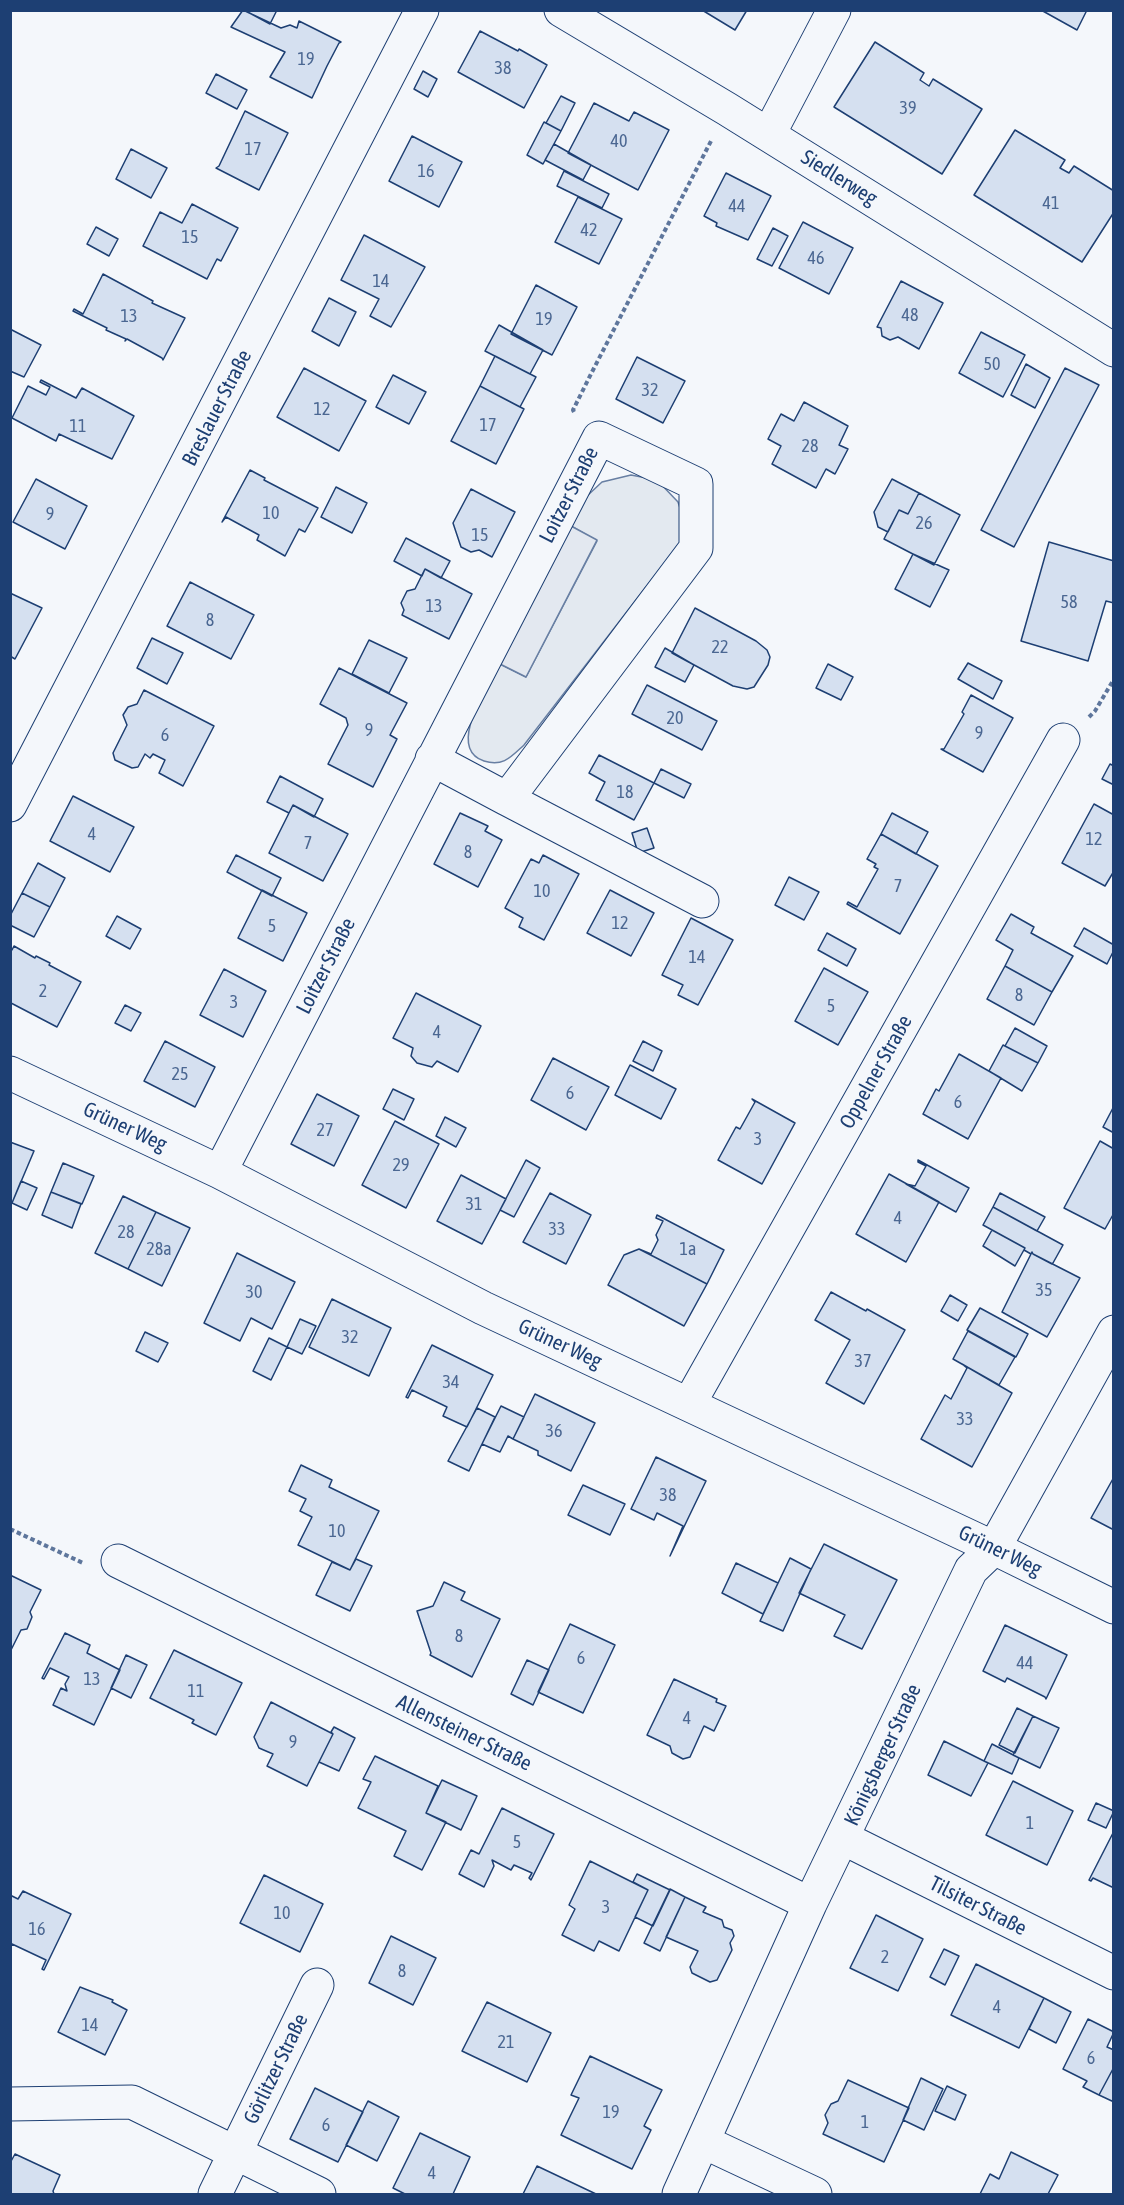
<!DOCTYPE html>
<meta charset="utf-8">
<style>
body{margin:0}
#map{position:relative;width:1124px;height:2205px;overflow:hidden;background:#f4f7fb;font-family:"Asap Condensed",sans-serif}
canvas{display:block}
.frame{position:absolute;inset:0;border:12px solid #1d3f73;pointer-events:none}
</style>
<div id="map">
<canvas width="1124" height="2205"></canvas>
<div class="frame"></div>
</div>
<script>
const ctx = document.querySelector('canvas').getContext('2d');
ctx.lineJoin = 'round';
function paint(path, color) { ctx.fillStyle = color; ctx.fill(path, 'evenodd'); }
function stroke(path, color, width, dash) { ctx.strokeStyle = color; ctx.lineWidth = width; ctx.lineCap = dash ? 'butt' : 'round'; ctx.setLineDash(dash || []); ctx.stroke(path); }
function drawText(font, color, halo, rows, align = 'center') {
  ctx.font = font + ' "Asap Condensed",sans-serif'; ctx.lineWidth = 4.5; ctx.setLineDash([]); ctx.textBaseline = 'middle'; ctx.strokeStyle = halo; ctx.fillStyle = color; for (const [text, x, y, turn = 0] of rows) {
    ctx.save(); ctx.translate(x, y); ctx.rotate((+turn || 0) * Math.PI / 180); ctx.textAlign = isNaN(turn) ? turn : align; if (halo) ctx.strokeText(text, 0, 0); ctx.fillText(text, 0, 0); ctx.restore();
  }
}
const green = new Path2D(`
 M631 475 657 480 678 502 685 523 683 539 524 745C511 757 503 767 484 761 445 748 489 685 500 664L526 677 597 541 571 526 587 496 602 482Z`);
paint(green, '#e3e9f0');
stroke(green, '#687fa3', 1.5);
const parking = new Path2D(`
 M571 526 597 540 526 677 500 664Z`);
paint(parking, '#e3e8f0');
stroke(parking, '#687fa3', 1.5);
const building = new Path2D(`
 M243 10 281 28 290 25 297 28 299 21 341 42 339 43 327 66 312 98 270 77 285 52 231 27Z
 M244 10H277L270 24Z
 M702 10H747L735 30Z
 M1041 10H1087L1077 30Z
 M480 31 518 51 519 49 547 65 524 108 458 72Z
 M875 42 924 73 920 80 929 86 933 79 982 109 942 174 834 107Z
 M423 71 437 79 428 97 414 89Z
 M216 74 247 90 237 109 206 93Z
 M561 96 575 103 561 131 546 123Z
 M594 103 629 121 634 112 669 130 638 190 568 153Z
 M245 111 288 133 259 190 216 168 219 166Z
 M544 122 561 131 543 164 527 155Z
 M1015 130 1065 160 1060 168 1069 173 1074 166 1114 191V212L1082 262 974 195Z
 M412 136 462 162 439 207 389 181Z
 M554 144 591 165 583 180 545 160Z
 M131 149 167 168 151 198 116 179Z
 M564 171 609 194 602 208 557 186Z
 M726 173 771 196 748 240 716 226 717 223 704 216Z
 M578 197 622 219 599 264 555 242Z
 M192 204 238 228 221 261 217 259 207 279 143 246 160 212 182 223Z
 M803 222 853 248 829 294 779 268Z
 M96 227 118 239 109 256 87 244Z
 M773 228 788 236 772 266 757 259Z
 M364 235 425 267 391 327 370 316 379 299 341 280Z
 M103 274 153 301 152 303 185 318 163 360 162 358 127 339 125 341 126 339 106 330 107 328 73 311 74 309 83 314Z
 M901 281 943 303 919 349 898 337 890 340 882 336 881 328 877 327Z
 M536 285 577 307 552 355 511 334Z
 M329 298 356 312 339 346 312 331Z
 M499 325 543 350 530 374 485 351Z
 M10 329 41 345 24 377 10 371Z
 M981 332 1025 355 1003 397 959 373Z
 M495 356 536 377 520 407 480 386Z
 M637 357 685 381 663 423 616 399Z
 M1026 364 1050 378 1035 408 1011 395Z
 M304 368 366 401 339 451 277 417Z
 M1065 368 1099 385 1014 547 981 530Z
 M393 375 426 392 409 424 376 407Z
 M41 380 76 398 82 388 134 416 112 459 59 434 56 441 12 418 28 386 46 395 50 387 40 382Z
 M480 386 524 409 496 464 451 441Z
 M804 402 848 426 839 445 848 449 835 474 826 469 816 488 772 464 781 446 768 439 781 414 794 421Z
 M250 470 265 478 264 480 318 508 305 532 299 529 285 556 257 540 259 535 226 517 222 522Z
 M36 479 87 506 65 549 13 522Z
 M892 479 919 493 908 514 899 510 888 532 878 527 874 512Z
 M336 487 367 503 352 533 321 517Z
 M471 489 515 512 492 557 479 550 471 552 461 547 453 523Z
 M919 493 960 515 934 565 884 539 899 510 908 514Z
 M406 538 450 561 441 578 425 569 422 576 394 561Z
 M1049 542 1114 561V603L1106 601 1088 661 1021 641Z
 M913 554 949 570 930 607 895 589Z
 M425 569 472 594 449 639 402 615 404 610 401 603 407 591 415 589Z
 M190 582 254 615 231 659 167 626Z
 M10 593 42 608 15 659 10 656Z
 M695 608 756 641 767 650 770 657 768 665 754 687 747 689 733 686 672 653Z
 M152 638 183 653 167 684 137 668Z
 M369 640 407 658 389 693 352 674Z
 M665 648 694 665 685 682 655 667Z
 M968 663 1002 681 993 699 958 679Z
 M828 664 853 677 841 700 816 688Z
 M339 668 407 703 390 735 397 739 373 787 328 764 348 725 346 718 320 704Z
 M647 685 717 721 702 750 632 714Z
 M144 690 214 726 183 786 159 773 165 760 153 754 150 758 145 754 138 767 132 768 115 760 113 753 127 725 123 715 128 707 137 704Z
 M971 695 1013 718 983 772 941 749H944L964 714 962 712Z
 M599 755 654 783 634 820 596 800 605 782 589 773Z
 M1110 764 1114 766V785L1102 779Z
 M661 769 691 784 684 798 654 783Z
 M280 776 323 799 314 817 293 805 289 813 267 802Z
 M73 796 134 827 110 872 50 841Z
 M1094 804 1114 815V871L1105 886 1062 863Z
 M293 805 348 834 323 881 269 853Z
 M460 813 488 826 485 831 502 840 478 887 434 864Z
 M892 813 928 832 916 854 881 834Z
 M647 828 654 848 638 853 632 833Z
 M881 834 938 866 900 934 847 904 848 902 857 907 878 869 874 867 876 864 867 859Z
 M236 855 281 878 272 896 227 872Z
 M543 855 579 874 544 940 519 927 523 918 505 908 531 859 539 863Z
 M38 863 65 878 50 907 22 893Z
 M789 877 819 892 804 920 775 905Z
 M262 890 307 913 283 961 238 938Z
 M610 890 654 913 631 956 587 933Z
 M22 893 50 907 34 937 10 925V916Z
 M1011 914 1034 927 1031 933 1073 956 1052 992 1005 966 1013 950 996 940Z
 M117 916 141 929 130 949 106 936Z
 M691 918 733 940 698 1005 678 995 683 985 662 975Z
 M1084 928 1114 945V950L1107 964 1074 946Z
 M827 933 856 949 847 966 818 950Z
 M14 946 35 958 36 956 50 963 49 965 81 982 57 1027 11 1003 10 949 12 950Z
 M1005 966 1052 992 1034 1025 987 999Z
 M824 968 868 992 838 1045 795 1021Z
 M224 969 266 991 243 1037 200 1015Z
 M416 993 481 1026 458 1072 437 1061 432 1067 417 1063 411 1056 413 1048 393 1038Z
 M125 1005 141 1013 131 1031 115 1023Z
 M1015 1028 1047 1046 1038 1063 1005 1046Z
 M165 1041 215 1067 195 1107 144 1081Z
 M643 1041 662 1051 653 1071 633 1061Z
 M1003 1045 1038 1063 1022 1091 989 1071Z
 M959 1054 1001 1078 968 1139 923 1114 936 1089 939 1091Z
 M553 1058 609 1087 586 1130 531 1100Z
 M630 1065 676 1089 661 1119 615 1095Z
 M393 1089 414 1099 404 1120 383 1109Z
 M317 1094 359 1116 334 1166 291 1144Z
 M752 1099 795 1123 762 1184 718 1160 736 1127 740 1129 755 1102Z
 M1114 1106V1133L1103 1127Z
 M445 1117 466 1128 456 1147 436 1136Z
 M395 1121 439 1144 406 1208 362 1185Z
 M1100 1141 1114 1149V1213L1105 1229 1064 1208Z
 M10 1142 34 1151 12 1203H10Z
 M526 1160 540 1168 514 1217 500 1210Z
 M918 1160 969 1188 956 1212 906 1184 915 1186 926 1166 918 1162Z
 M63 1163 94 1176 82 1204 51 1192Z
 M889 1174 939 1202 906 1262 856 1234Z
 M461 1175 506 1199 482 1244 437 1221Z
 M21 1181 37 1188 27 1210 12 1203Z
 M51 1192 81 1204 72 1228 42 1215Z
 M550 1193 591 1215 566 1264 523 1242Z
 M1000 1193 1045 1217 1037 1231 993 1207Z
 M123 1196 156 1212 128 1269 95 1253Z
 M993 1207 1063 1245 1053 1263 1052 1264 1033 1254 1032 1252 1031 1254 1024 1250 1025 1248 983 1225Z
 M156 1212 190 1228 162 1286 128 1269Z
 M657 1215 724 1250 707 1284 639 1249 651 1254 658 1240 656 1235 663 1221 656 1218Z
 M992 1230 1025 1248 1015 1266 983 1246Z
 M639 1249 707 1284 684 1326 608 1285 624 1255Z
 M1032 1252 1033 1254 1080 1278 1047 1337 1002 1312Z
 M237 1253 295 1282 272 1329 251 1318 240 1341 204 1323Z
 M831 1292 866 1311 867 1309 905 1330 864 1404 826 1383 850 1340 815 1320Z
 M950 1295 967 1305 958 1321 941 1311Z
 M332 1299 391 1328 369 1376 309 1347Z
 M980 1308 1028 1334 1016 1357 967 1330Z
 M300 1319 316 1326 302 1354 287 1347Z
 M968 1331 1015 1357 999 1385 953 1359Z
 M145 1332 168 1343 158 1362 136 1351Z
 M269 1338 287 1347 271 1380 253 1371Z
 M432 1345 493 1375 467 1427 443 1416 447 1407 412 1390 408 1398 406 1397Z
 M962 1364 1012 1393 972 1467 921 1439 945 1395 951 1399 967 1368Z
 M535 1394 595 1423 571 1471 538 1455V1451L513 1439Z
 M501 1406 524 1417 513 1439 508 1436 500 1452 482 1444Z
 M477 1408 495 1417 469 1471 448 1461Z
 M656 1457 706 1481 670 1556 683 1526 657 1513 654 1520 631 1509Z
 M301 1465 332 1480 329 1487 379 1511 350 1570 298 1545 312 1517 300 1511 306 1499 289 1491Z
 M1114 1477V1530L1091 1518Z
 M583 1485 625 1504 610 1535 568 1515Z
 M824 1544 897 1580 862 1649 834 1636 845 1615 799 1593Z
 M790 1558 811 1569 783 1631 760 1621Z
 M356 1559 372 1566 350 1611 316 1595 332 1562 350 1570Z
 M736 1563 778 1583 763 1614 722 1593Z
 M10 1575 41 1590 30 1612 32 1617 27 1629 21 1630 10 1652Z
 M444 1582 465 1592 461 1600 500 1619 472 1677 430 1655 431 1653 417 1611 433 1606Z
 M570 1624 615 1645 583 1713 538 1692Z
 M1005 1625 1067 1655 1046 1699 1045 1697 1007 1678 1005 1682 983 1671Z
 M65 1633 90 1645 87 1653 120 1670 94 1725 53 1705 61 1688 67 1691 65 1684 69 1677 50 1668 44 1679 42 1678Z
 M174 1650 242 1683 216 1735 192 1723 194 1720 150 1698Z
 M126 1655 147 1665 131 1698 111 1688Z
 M527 1660 549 1670 533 1705 511 1694Z
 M674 1679 717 1699 716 1702 726 1706 714 1731 704 1726 690 1757 683 1759 672 1753 670 1746 647 1735Z
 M271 1702 333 1734 307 1786 267 1766 273 1754 259 1748 254 1737Z
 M1017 1708 1033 1716 1015 1753 999 1745Z
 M1033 1716 1059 1728 1040 1768 1013 1755Z
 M334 1727 355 1738 339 1771 319 1762 333 1734 331 1732Z
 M944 1741 988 1763 971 1796 928 1775Z
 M992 1744 1019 1758 1012 1774 984 1761Z
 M375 1756 438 1786 426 1813 446 1822 422 1870 394 1856 406 1831 358 1808 371 1782 363 1779Z
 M442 1780 477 1796 461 1830 426 1813Z
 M1013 1781 1073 1811 1047 1865 986 1835Z
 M1096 1803 1114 1811 1106 1828 1088 1820Z
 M502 1808 554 1834 531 1880 529 1878 532 1873 514 1865 511 1870 492 1860 494 1866 484 1887 459 1874 471 1850 479 1854Z
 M1114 1831V1888L1093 1878 1091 1881 1089 1880Z
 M590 1861 648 1890 619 1951 599 1941 594 1951 562 1935 575 1909 569 1905Z
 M637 1874 670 1890 653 1926 635 1917 648 1890 633 1882Z
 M264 1875 323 1904 300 1952 240 1923Z
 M670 1889 685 1897 660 1951 644 1943Z
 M23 1891 71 1914 44 1970 42 1969 46 1960 12 1944 10 1948V1895L18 1899Z
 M685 1897 706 1907 703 1912 722 1920 724 1927 732 1930 734 1936 730 1943 732 1950 717 1980 710 1982 692 1973 690 1967 698 1951 666 1937Z
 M876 1915 923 1939 898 1991 850 1968Z
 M391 1936 436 1958 413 2005 369 1983Z
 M944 1949 959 1956 945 1985 930 1977Z
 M976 1964 1044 1998 1019 2048 951 2015Z
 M80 1987 113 2000 112 2002 127 2010 105 2055 58 2032Z
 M1044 1998 1071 2012 1056 2043 1029 2029Z
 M487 2002 551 2033 527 2082 462 2051Z
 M1088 2019 1114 2032 1107 2047 1114 2050V2067L1099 2095 1083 2087 1087 2081 1063 2069Z
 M590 2056 662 2090 644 2126 651 2130 632 2169 561 2135 579 2098 571 2095Z
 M1114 2067V2102L1099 2095Z
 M921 2078 943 2089 924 2130 903 2120Z
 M848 2080 909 2108 884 2162 823 2134 828 2123 825 2115 831 2104 838 2101Z
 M947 2086 966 2095 955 2120 935 2111Z
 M315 2088 363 2112 338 2162 290 2139Z
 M368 2101 399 2117 377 2161 346 2145Z
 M420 2133 470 2157 453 2194H405L393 2188Z
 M1011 2152 1058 2175 1048 2194H980L990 2174 999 2179Z
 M15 2154 60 2175 53 2191 54 2194H10V2163Z
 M537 2166 596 2194H523Z`);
paint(building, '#d5e0f0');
stroke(building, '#1d3f73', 1.5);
const minor = new Path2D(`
 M561 10 727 109 1114 350
 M769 134 834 10
 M507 799 702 901
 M10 805 422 10
 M10 1073 220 1172 483 1308 994 1548 1114 1607
 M220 1172 599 438 696 484V548L507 799 432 759
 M689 1404 1063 740
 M118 1561 810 1904
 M843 1838 1114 1973
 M10 2104 132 2102 319 2194
 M704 2142 815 2194
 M215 2194 317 1985
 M679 2194 810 1904 971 1570 994 1548 1114 1332`);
stroke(minor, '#1d3f73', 35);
stroke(new Path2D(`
 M574 412 573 410 592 372 711 141
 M1089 717 1095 711 1114 679
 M10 1529 83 1563`), '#5e769c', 4, [4.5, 3]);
stroke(minor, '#f4f7fb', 33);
drawText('18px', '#4b6792', null, [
 ["19",306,59],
 ["38",503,68],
 ["39",908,108],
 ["40",619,141],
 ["17",253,149],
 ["16",426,171],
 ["41",1051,203],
 ["44",737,206],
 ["42",589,230],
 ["15",190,237],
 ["46",816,258],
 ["14",381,281],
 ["48",910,315],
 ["13",129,316],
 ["19",544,319],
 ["50",992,364],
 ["32",650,390],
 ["12",322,409],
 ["17",488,425],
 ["11",78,426],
 ["28",810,446],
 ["10",271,513],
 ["9",50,514],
 ["26",924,523],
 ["15",480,535],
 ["58",1069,602],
 ["13",434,606],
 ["8",210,620],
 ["22",720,647],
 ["20",675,718],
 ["9",369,730],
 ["9",979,733],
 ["6",165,735],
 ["18",625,792],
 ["4",92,834],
 ["12",1094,839],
 ["7",308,843],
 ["8",468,852],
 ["7",898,886],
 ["10",542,891],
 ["12",620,923],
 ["5",272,926],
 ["14",697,957],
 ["2",43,991],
 ["8",1019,995],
 ["3",234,1002],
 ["5",831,1006],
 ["4",437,1032],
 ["25",180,1074],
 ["6",570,1093],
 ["6",958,1102],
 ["27",325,1130],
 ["3",758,1139],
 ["29",401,1165],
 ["31",474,1204],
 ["4",898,1218],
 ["33",557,1229],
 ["28",126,1232],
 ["28a",159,1249],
 ["1a",688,1249],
 ["35",1044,1290],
 ["30",254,1292],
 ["32",350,1337],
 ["37",863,1361],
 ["34",451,1382],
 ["33",965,1419],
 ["36",554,1431],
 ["38",668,1495],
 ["10",337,1531],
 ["8",459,1636],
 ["6",581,1658],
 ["44",1025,1663],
 ["13",92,1679],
 ["11",196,1691],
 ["4",687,1718],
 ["9",293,1742],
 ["1",1030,1823],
 ["5",517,1842],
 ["3",606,1907],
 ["10",282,1913],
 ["16",37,1929],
 ["2",885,1957],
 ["8",402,1971],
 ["4",997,2007],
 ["14",90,2025],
 ["21",506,2042],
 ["6",1091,2058],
 ["19",611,2112],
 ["1",865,2122],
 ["6",326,2125],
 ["4",432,2173]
]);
drawText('21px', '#1d3f73', '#f4f7fb', [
 ["Siedlerweg",839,178,32],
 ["Breslauer Straße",217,408,-63],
 ["Loitzer Straße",569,495,-63],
 ["Loitzer Straße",326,966,-63],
 ["Oppelner Straße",876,1072,-61],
 ["Grüner Weg",125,1127,25],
 ["Grüner Weg",560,1344,25],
 ["Grüner Weg",1000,1551,26],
 ["Allensteiner Straße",464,1733,26],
 ["Königsberger Straße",883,1755,-65],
 ["Tilsiter Straße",978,1906,27],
 ["Görlitzer Straße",276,2069,-64]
]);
</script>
